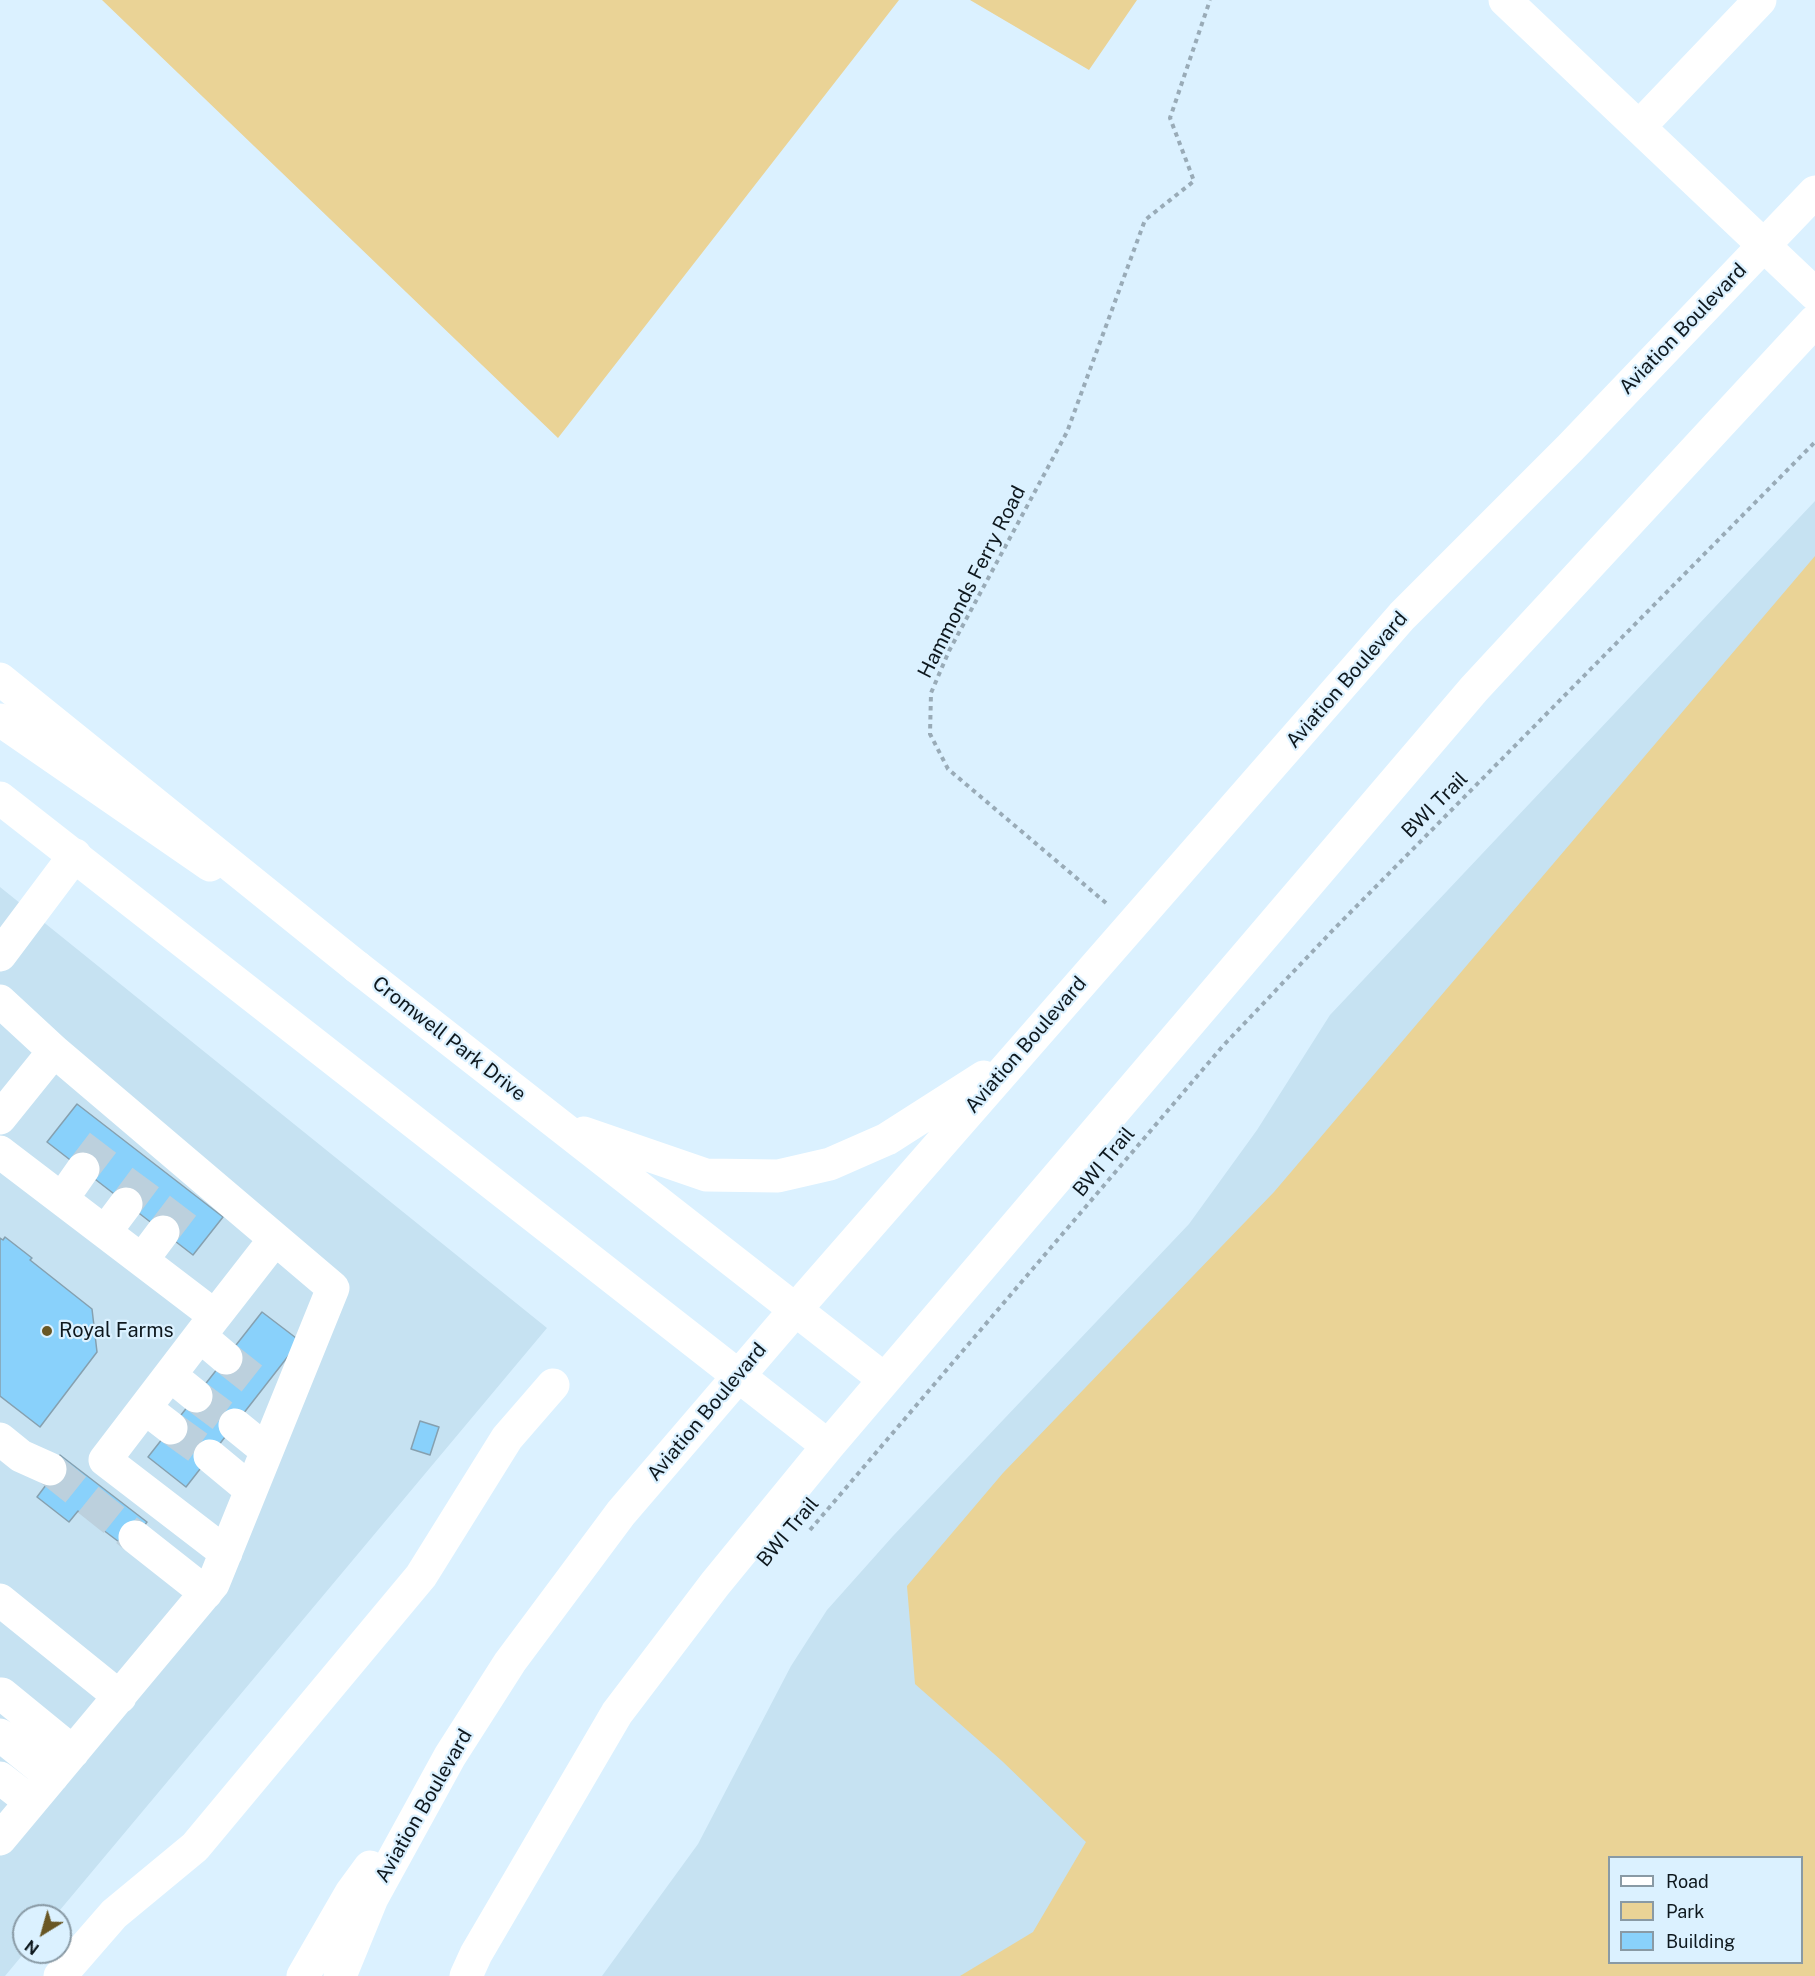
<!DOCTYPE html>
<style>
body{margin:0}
#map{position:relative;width:1815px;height:1976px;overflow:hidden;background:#dbf1ff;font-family:"Public Sans",sans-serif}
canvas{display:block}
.legend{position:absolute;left:1608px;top:1856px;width:195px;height:108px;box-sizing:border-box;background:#dbf1ff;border:2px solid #899aa5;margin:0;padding:8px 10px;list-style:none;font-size:18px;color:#0e181e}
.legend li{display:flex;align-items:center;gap:12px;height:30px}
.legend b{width:30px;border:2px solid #899aa5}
.north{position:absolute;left:12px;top:1904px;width:60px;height:60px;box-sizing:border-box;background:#dbf1ff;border:2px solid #899aa5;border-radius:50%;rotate:217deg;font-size:16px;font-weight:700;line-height:24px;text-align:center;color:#0e181e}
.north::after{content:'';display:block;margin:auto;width:21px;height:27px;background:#695725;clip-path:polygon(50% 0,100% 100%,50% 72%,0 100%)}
</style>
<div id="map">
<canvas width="1815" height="1976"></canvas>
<ul class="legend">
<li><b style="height:8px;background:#fff"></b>Road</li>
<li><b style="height:16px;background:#ead396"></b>Park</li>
<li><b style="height:16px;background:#89d1fb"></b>Building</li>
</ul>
<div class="north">N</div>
</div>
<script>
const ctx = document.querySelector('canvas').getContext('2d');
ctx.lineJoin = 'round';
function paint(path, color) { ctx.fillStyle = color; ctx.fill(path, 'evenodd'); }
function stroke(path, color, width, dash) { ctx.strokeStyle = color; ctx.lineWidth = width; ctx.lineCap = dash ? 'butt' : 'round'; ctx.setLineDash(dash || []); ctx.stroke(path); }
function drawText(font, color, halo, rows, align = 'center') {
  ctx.font = font + ' "Public Sans",sans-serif'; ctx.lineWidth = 4.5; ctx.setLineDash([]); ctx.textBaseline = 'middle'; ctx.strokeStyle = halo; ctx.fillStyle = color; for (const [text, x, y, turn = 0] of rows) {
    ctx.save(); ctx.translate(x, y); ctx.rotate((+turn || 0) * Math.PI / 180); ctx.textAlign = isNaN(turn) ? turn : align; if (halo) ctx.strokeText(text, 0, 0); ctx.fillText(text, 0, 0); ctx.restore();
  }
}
paint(new Path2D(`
 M1815 501V1976H602L698 1844 791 1666 827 1610 893 1536 1189 1224 1257 1130 1330 1015ZM1610 1858H1802V1962H1610Z
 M0 887 547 1328 55 1916H24L25 1952 5 1976H0Z`), '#c6e2f2');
paint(new Path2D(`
 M102 0H899L558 438Z
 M970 0H1137L1089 70Z
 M1815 556V1976H960L1033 1932 1086 1842 1002 1761 915 1684 907 1586 1003 1473 1274 1192ZM1610 1858H1802V1962H1610Z`), '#ead396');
const building = new Path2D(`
 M77 1104 223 1217 193 1255 47 1142Z
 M5 1237 32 1258 30 1260 92 1309 97 1352 40 1427 0 1396V1238L3 1240Z
 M262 1312 300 1341 186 1487 148 1457Z
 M420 1421 439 1427 430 1455 411 1449Z
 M60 1455 147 1522 127 1548 78 1511 69 1522 37 1497 46 1485 40 1481Z`);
paint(building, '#89d1fb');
stroke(building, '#86a0af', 1.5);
stroke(new Path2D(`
 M83 1169 112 1131
 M126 1204 155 1165
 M163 1232 192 1194
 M226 1358 264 1388
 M196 1396 235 1425
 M171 1428 210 1456
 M50 1469 135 1537`), '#bcd0dd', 33, [33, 16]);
stroke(new Path2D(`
 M1106 903 948 769 930 734 931 693 949 651 1067 432 1145 220 1194 181 1170 118 1210 0
 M810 1530 1222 1047 1333 930 1815 442`), '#99abb7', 4, [4.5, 4.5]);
stroke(new Path2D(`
 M1505 0 1815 294
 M1639 127 1760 0
 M0 720 210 865
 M0 955 75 855
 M0 1001 54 1051 333 1288 213 1584 0 1839
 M0 1118 54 1051
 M0 1152 215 1316 105 1460 226 1553
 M62 1199 83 1169
 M105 1232 126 1204
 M142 1260 163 1232
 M215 1316 275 1239
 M200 1336 226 1358
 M170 1375 196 1396
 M145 1408 171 1428
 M235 1425 267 1451
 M0 1439 21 1456 50 1469
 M210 1456 251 1490
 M135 1537 206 1593
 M0 1600 120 1697
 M2 1694 73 1752
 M0 1735 52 1777
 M0 1778 31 1802
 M60 1976 114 1914 195 1847 421 1576 507 1438 553 1385`), '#fff', 33);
stroke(new Path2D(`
 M0 798 828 1446
 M357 967 884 1379
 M584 1133 706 1175 778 1176 830 1164 887 1139 984 1077
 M303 1976 351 1893 370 1867
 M340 1976 372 1898 450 1756 510 1662 621 1513 796 1309 1402 616 1570 448 1815 192
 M466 1976 476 1954 617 1713 715 1584 828 1446 1474 689 1815 321`), '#fff', 33);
stroke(new Path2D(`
 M0 679 357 967`), '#fff', 33);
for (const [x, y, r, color] of [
 [47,1331,6,"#695725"]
]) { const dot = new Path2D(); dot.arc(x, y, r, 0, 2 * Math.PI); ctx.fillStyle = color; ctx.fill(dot); stroke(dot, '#dbf1ff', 2); }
drawText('20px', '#0e181e', '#dbf1ff', [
 ["Aviation Boulevard",1683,329,-46],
 ["Hammonds Ferry Road",972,582,-63],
 ["Aviation Boulevard",1347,680,-49],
 ["BWI Trail",1435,805,-45],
 ["Cromwell Park Drive",449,1039,38],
 ["Aviation Boulevard",1026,1045,-49],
 ["BWI Trail",1104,1162,-50],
 ["Aviation Boulevard",707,1412,-50],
 ["BWI Trail",788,1532,-50],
 ["Aviation Boulevard",424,1806,-60]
]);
drawText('20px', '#0e181e', '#dbf1ff', [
 ["Royal Farms",59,1331]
], 'left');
</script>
